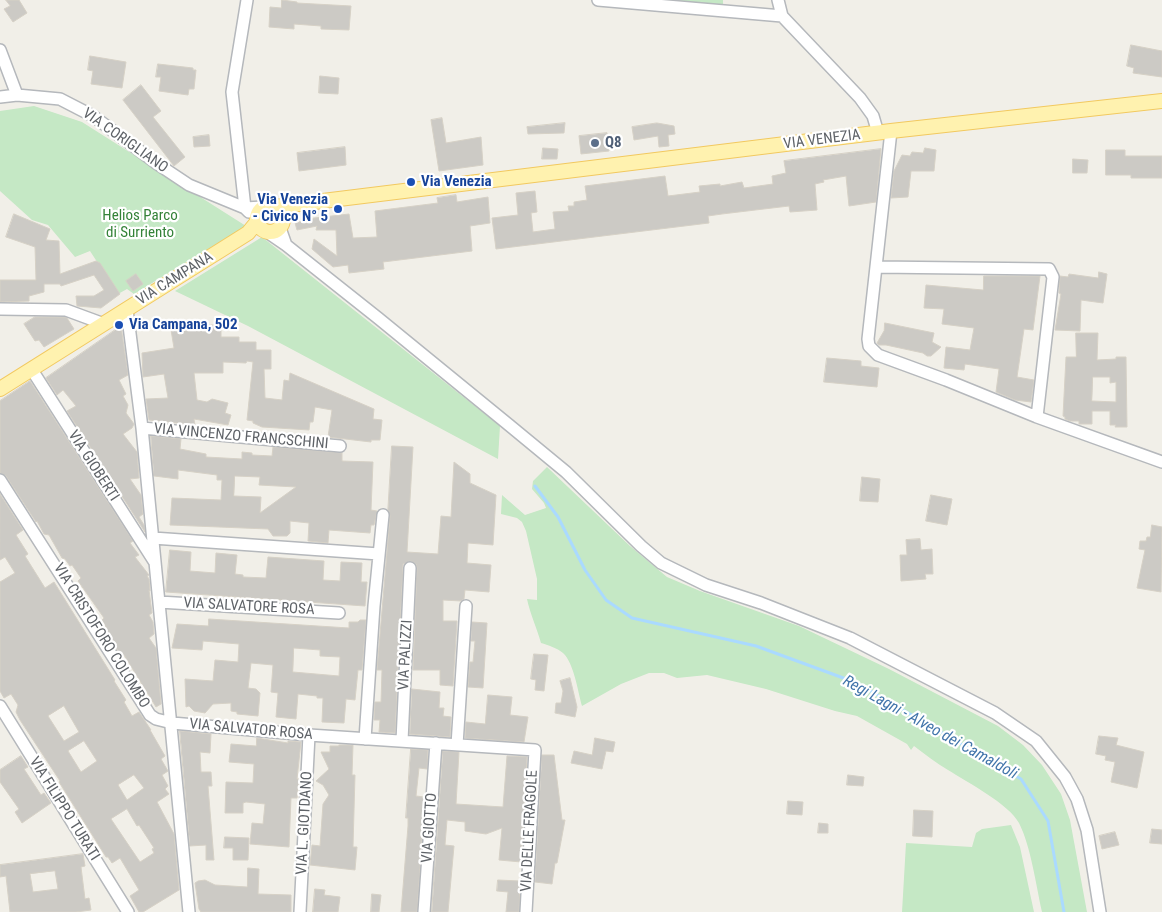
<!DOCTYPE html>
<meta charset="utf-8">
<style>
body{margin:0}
canvas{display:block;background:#f1efe8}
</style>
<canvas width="1162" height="912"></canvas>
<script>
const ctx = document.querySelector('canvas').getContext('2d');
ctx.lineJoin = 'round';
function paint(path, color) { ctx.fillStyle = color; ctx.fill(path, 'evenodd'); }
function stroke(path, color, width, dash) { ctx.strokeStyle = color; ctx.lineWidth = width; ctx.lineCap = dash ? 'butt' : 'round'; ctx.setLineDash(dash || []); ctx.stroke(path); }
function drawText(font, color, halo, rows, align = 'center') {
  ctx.font = font + ' "Roboto Condensed",sans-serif'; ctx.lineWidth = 4.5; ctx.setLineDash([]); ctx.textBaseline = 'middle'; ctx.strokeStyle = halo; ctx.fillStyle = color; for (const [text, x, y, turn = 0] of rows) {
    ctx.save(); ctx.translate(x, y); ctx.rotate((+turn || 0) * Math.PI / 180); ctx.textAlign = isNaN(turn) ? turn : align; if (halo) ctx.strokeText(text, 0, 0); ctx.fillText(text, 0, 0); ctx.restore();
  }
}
paint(new Path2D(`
 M629 0H723V7Z
 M34 106 82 122 246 226 134 294 127 289 118 294 90 251 75 257 48 225 32 220 0 191V111Z
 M262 237 500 426 498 459 248 326 175 291Z
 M547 467 630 546 667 577 700 591 799 626 889 669 998 726 1023 745 1042 765 1061 794 1070 820 1087 912H1042C1036 885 1031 847 1019 823 1009 804 967 782 948 770 936 763 925 754 914 746L911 750 907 744 857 716 835 711 766 689 707 675 677 678 664 673H649L621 684 582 706C578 692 574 663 563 653 557 648 548 645 541 643 537 628 530 614 527 599L537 600V579L526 531 522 522 517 518 501 514 502 495 525 515 546 508 544 503 532 489 533 481Z
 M1011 825 1020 847 1034 912H902L906 843 972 847 976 833 982 829Z`), '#c5e8c5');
stroke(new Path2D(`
 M535 486 558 517 585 570 606 600 632 618 756 646 857 683 1021 779 1048 821 1064 912`), '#aadaff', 3);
const building = new Path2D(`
 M6 0H19L27 13 13 22 4 9 10 6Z
 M282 0 297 2V3L351 6 349 30 321 29V26L294 24V29L269 27 270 7 281 8Z
 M1131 45 1162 51V77L1133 73 1134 68 1127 66Z
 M90 56 126 62 122 88 91 84 93 71 88 70Z
 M158 64 193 68V70H196L194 89H189L188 95 159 91 161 77H156Z
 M320 76 339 78 338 94 319 93Z
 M141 85 161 111 153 117 185 157 174 166 123 100Z
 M442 118 446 143 481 137 483 165 439 171 431 120Z
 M565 123 564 133 528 134 527 127Z
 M657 123 674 126 675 134 668 135 669 146 659 147 658 136 634 140 632 127Z
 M607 133 609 151 581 154 579 136Z
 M209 135 210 146 194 147 193 137Z
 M345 147 346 165 299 171 297 153Z
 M543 148 558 149 557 159H542Z
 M925 148 936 150 934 171H911L908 197 891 198 894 171 902 155 910 156 912 152 923 153Z
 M881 149 876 202 849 206 846 176 823 180 824 182 815 184 817 210 790 212 789 206 722 214 708 216 709 223 496 249 492 218 518 215 516 193 535 191 537 212 531 213 533 232 555 229 553 212 569 211 568 206H574V202L587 200 585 186 665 176 668 196 700 192 699 186 720 184V186L742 182 744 188 773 184 772 176 786 173 784 161Z
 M1106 150H1125V156H1162V178H1131V175H1106Z
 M1073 159 1088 160 1087 173H1073Z
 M456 195 457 202 488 197 490 223 470 226 472 251 383 262 384 269 349 273 348 265 333 267 312 249 314 239 337 256 336 230H316L317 226 297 230 295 223 314 218 349 214 353 238 377 237 375 211 438 203 437 198Z
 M14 214 50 229 46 240 59 241 60 274 96 261 100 263 120 294 101 308 77 306 76 296H94L104 290 94 275 61 286 60 284H44V292L29 296V301L0 302V280H36L35 247 6 237Z
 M1099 272 1107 274 1103 303 1081 300 1080 331 1055 330 1061 294 1059 293 1060 276 1068 277 1069 274 1098 278Z
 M136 274 143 284 133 291 126 281Z
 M984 276H1040L1033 330 1024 329 1017 377 1034 380 1031 402 1015 400 996 392 999 369 965 364 964 370 944 368 946 347 970 350 974 328 942 324 944 309 924 308 926 285 983 290Z
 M35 317H65L67 318 74 329 44 347 39 340 35 341 24 324Z
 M184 322 185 328 201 325H221V337H239V342H256V350H271V369H264L265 398 282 400 284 380 289 381 290 373 374 409 373 419 382 420 380 440H371V442L328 437 332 410 315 407 313 422H310L309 430 262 427 253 423V421L247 420 253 362 247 361 246 363 223 362V373H194L197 400 207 402 212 399 228 403 225 413 231 415 228 425 194 419 195 425 149 420 146 399 168 398 164 374 143 377 142 353 174 348 170 324Z
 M885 323 934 333 932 342 941 347 931 356H927L923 353 886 345H879L877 343 884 331Z
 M121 326 128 375 119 380 126 394 123 396 128 405 126 413 134 424 132 428 123 434 137 452 139 478 130 479 141 495 143 514 139 517 144 525 145 532 67 411 76 406 63 390 57 395 46 378Z
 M1076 333H1098L1097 360 1116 359V357H1126L1127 427H1115L1116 425H1110V411H1092V424H1079V421H1070L1065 419V417L1063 416 1066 357H1076ZM1093 377H1110V383L1116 382V402L1092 401Z
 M827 358 861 361V366L879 368 877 387 824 382Z
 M30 381 133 541 130 543 139 555 135 557 149 575 147 576 149 579 150 591 149 590 152 613 149 615 153 622 154 634 149 638 156 648 161 704 156 707 124 655 121 656 105 630 107 629 102 620 104 618 78 581 81 578 72 565 70 566 65 559 62 558 49 535 44 534 37 521 36 522 6 476 0 473V401Z
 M151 436 181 439 180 449 206 454V457L242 459V452L252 453V455L272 456 273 447 342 453V461L373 462 371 510 377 511 374 525H371L370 533 329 530 328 543 308 541 309 523 290 521V533L287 536H273L268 529 170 525 172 498 221 500 222 480H217V475L178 470V479L154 476ZM235 476 260 477 259 485 296 487 260 513 261 497 234 496Z
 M392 446 413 447 407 552 438 554 441 516 451 517 454 462 470 474V483L496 495 493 545 468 543 467 563 491 565 489 592 465 590 464 599 461 601 443 600V621H457L453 686 440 685V670H413L417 568 416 564 411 561 403 564 395 733 379 732 380 720H374L375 702H381L382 670H377L390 516 388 510Z
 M862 477 880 479 878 502 860 501Z
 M0 494 23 530 16 535 28 554 25 556 45 588 54 582 115 680 114 681 126 700 124 702 132 716 139 712 151 730H150L165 756 161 759 168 771 162 775 168 786 165 789 169 794 157 802 174 834 179 890 143 912H139L130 896 139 890 120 858 112 863 108 857H106L59 782 60 781 20 720 16 712 18 705 11 694 4 698 0 691V582L15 573 5 557 0 560ZM64 706 79 732 64 741 48 716ZM84 741 97 761 81 772 68 751ZM134 775 144 788 127 800 118 785ZM127 809 137 826 139 825 154 848 152 849 154 853 140 862 111 819Z
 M931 495 952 499 947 525 926 521Z
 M1152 525 1162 527 1161 592 1137 588 1145 550 1139 549 1140 541H1146L1147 537H1150Z
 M920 539 921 550 932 549 933 574H925L926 579 901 581 900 555H907L906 540Z
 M170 550 191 552 190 571 215 573 216 553 237 555 235 574 243 575V577L266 578 268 557 324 561 323 580 340 581 341 562 362 563 361 582H367L365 606 166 592Z
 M209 619 349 628V622H358L360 620H366L362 670H358L355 700 346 699 344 723 322 722 323 698H317V696L298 694 296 719 276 717 278 693 271 692 273 665 251 663 248 688 256 689 260 693 258 716 237 714V712L231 711V703L213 704 205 713 194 711 189 706 186 707 185 679 213 681 215 660 238 662 239 644 203 641 202 650 172 648 177 624 208 626ZM294 648 320 650V656L340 657 339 676 293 672Z
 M472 622 487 623 483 688 468 687 470 662H473L475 641H471Z
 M534 654 548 655 544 691 535 690 536 680 531 679Z
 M570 678 577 707 575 717 555 713 556 703H561L563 691 560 681Z
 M412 689 440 692 439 708H444L443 716 451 717 450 737 410 734Z
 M488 695 512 697 510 715 528 717 524 742 465 738 466 722 485 724Z
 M180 731 211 734 210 753 200 752 201 772H211L212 786H208L214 860H206V845L190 846Z
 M1099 736 1118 738 1116 745 1144 752 1137 788 1111 782 1115 762 1105 760 1106 756 1096 754Z
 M257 738 288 743V741L301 742 297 779H299L297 798H291L289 847 250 844 252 823 263 824 265 804 246 802 243 803V813H225L226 782 253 783 254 764 229 762 231 744 256 746Z
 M595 738 615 742 613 752 606 751 602 769 571 763 574 751 592 755Z
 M339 745H353L352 775H355L353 847H357L355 870 310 865 312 845 320 846 323 804 329 795 323 785 316 781 329 769 321 752H330V746H339Z
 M411 749 428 750 427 769 419 768 416 796 425 797 417 912H401L408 826V818H406Z
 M443 751 459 752 456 804 503 807 507 756 527 757 521 862 499 860 502 828 486 834 465 831V822L447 820 445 845 454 846 448 912H432Z
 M542 755H554L562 820H565L557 863H555L552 884 535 882Z
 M21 756 28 767 24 769 41 795 44 793 51 803 22 823 15 812 19 809 0 782V770Z
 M848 775 864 777 863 786 847 785Z
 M788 801 803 802 802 815 787 814Z
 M914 810 933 811 932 837 913 836Z
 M819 823 828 824V833H818Z
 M1152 829 1162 830V844L1150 843Z
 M1115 832 1119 845 1102 849 1099 836Z
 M225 837 249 838 248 860H233V848H224Z
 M83 854 85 866 81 867 85 899 89 898 91 910 76 912H10L6 876 0 877V865ZM55 871 58 889 33 892 30 874Z
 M248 868 259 869 258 894 291 895V912H201L199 909 195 883 198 881 205 880 215 885 247 887Z
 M498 880 520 881 519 912H506L508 892 497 891Z
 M315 889 325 890 324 895 340 897 338 912H313Z
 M372 894 381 895 379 912H371Z`);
paint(building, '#cccac5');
stroke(building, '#d6d1c6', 1);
const minor = new Path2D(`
 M247 0 232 92 245 208 249 212
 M598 0 782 16
 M778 0 782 16 860 98 873 116 878 133
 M0 50 17 95
 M0 97 17 95 60 99 93 116 156 163 189 185 245 208 263 207
 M891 131 868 339 869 346 878 355 946 380 1037 417 1162 462
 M280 228 286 245
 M267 232 286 245 378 318 509 425 566 472 641 546 661 563 706 585 761 603 850 638 995 713 1036 741 1065 777 1077 799 1087 830 1100 912
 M876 267 1049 269 1053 277 1037 417
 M0 309 66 310 104 324
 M127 310 142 428 189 912
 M32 370 154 561
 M142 428 340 446
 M0 480 150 715 156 719 172 723 309 735 535 750 526 912
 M153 538 379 554
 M159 602 339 613
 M0 706 128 912
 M365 739 374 606 383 515
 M402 741 410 568
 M457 745 466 606
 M300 912 309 735
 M424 912 436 743`);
const major = new Path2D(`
 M257 219a13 13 0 1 1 26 0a13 13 0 1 1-26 0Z
 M274 207 891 131 1162 101
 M0 389 248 233 257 222`);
stroke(minor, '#b5b8bc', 14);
stroke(major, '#f2c960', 16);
stroke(minor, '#fff', 11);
stroke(major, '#fff2af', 14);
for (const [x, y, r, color] of [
 [595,143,5,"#5c6f8a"],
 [411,182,5,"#1a4fb4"],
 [338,209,5,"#1a4fb4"],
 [119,325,5,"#1a4fb4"]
]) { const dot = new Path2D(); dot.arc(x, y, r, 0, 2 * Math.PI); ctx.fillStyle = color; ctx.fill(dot); stroke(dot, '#fff', 2); }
drawText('15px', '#5f6368', '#fff', [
 ["VIA VENEZIA",822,140,-7],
 ["VIA CORIGLIANO",125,141,35],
 ["VIA CAMPANA",175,279,-32],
 ["VIA VINCENZO FRANCSCHINI",241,437,5],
 ["VIA GIOBERTI",93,466,57],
 ["VIA SALVATORE ROSA",249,607,3],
 ["VIA CRISTOFORO COLOMBO",101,636,58],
 ["VIA PALIZZI",406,655,-87],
 ["VIA SALVATOR ROSA",251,730,5],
 ["VIA FILIPPO TURATI",64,809,58],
 ["VIA L. GIOTDANO",305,823,-87],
 ["VIA GIOTTO",430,828,-86],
 ["VIA DELLE FRAGOLE",530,831,-87]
]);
drawText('bold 15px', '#4e5e75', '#fff', [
 ["Q8",605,143]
], 'left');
drawText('bold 15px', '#164399', '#fff', [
 ["Via Venezia",421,182],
 ["Via Venezia",328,200,"right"],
 ["- Civico N° 5",328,217,"right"],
 ["Via Campana, 502",129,325]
], 'left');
drawText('15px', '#348238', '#fff', [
 ["Helios Parco",140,216],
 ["di Surriento",140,233]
]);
drawText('italic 16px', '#4174aa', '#fff', [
 ["Regi Lagni - Alveo dei Camaldoli",930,728,29]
]);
</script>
